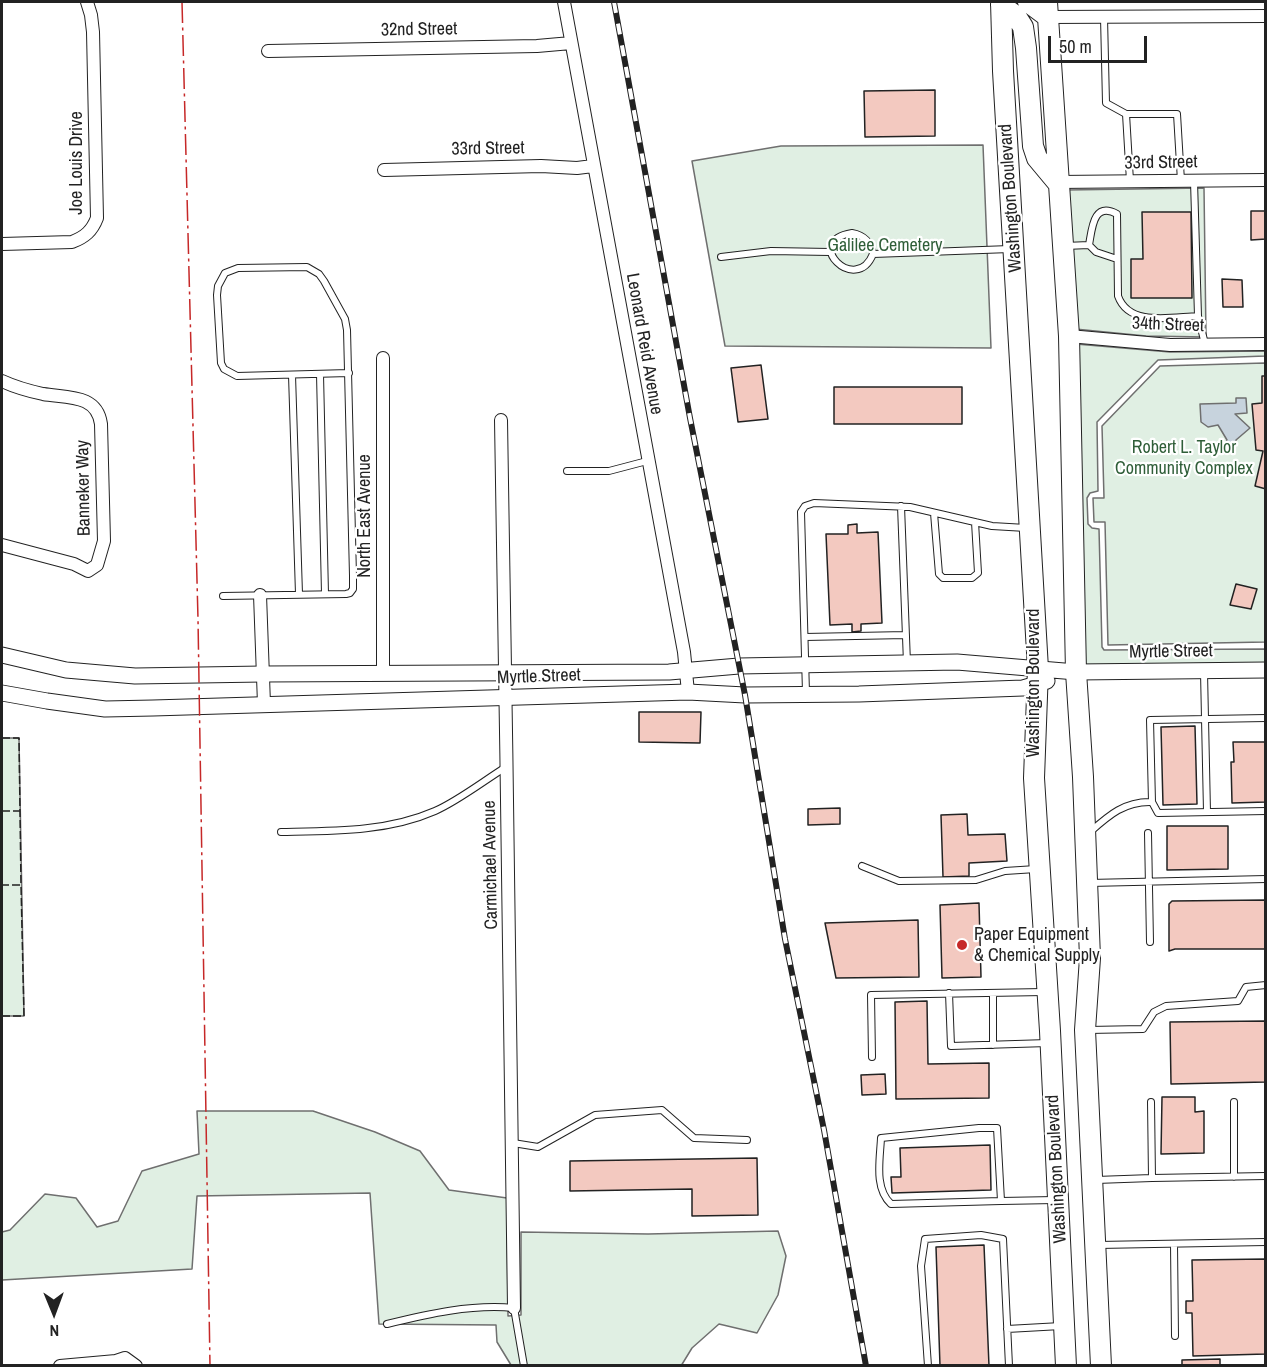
<!DOCTYPE html>
<style>
body{margin:0}
#map{position:relative;width:1267px;height:1367px;overflow:hidden;background:#fff;font-family:"Archivo Narrow",sans-serif}
canvas{display:block}
.frame{position:absolute;inset:0;border:3px solid #222;pointer-events:none}
.north{position:absolute;left:24px;top:1283px;width:60px;height:60px;-webkit-text-stroke:4px #fff;paint-order:stroke;rotate:179deg;font-size:16px;font-weight:700;line-height:24px;text-align:center;color:#222}
.north::after{content:'';display:block;margin:auto;width:21px;height:27px;background:#222;clip-path:polygon(50% 0,100% 100%,50% 72%,0 100%)}
.scale{position:absolute;left:1048px;top:36px;width:99px;height:27px;box-sizing:border-box;border:3px solid #222;border-top:0;padding-left:8px;font-size:18px;line-height:21px;white-space:nowrap;color:#222;-webkit-text-stroke:4px #fff;paint-order:stroke}
</style>
<div id="map">
<canvas width="1267" height="1367"></canvas>
<div class="frame"></div>
<div class="north">N</div>
<div class="scale">50 m</div>
</div>
<script>
const ctx = document.querySelector('canvas').getContext('2d');
ctx.lineJoin = 'round';
function paint(path, color) { ctx.fillStyle = color; ctx.fill(path, 'evenodd'); }
function stroke(path, color, width, dash) { ctx.strokeStyle = color; ctx.lineWidth = width; ctx.lineCap = dash ? 'butt' : 'round'; ctx.setLineDash(dash || []); ctx.stroke(path); }
function drawText(font, color, halo, rows, align = 'center') {
  ctx.font = font + ' "Archivo Narrow",sans-serif'; ctx.lineWidth = 4.5; ctx.setLineDash([]); ctx.textBaseline = 'middle'; ctx.strokeStyle = halo; ctx.fillStyle = color; for (const [text, x, y, turn = 0] of rows) {
    ctx.save(); ctx.translate(x, y); ctx.rotate((+turn || 0) * Math.PI / 180); ctx.textAlign = isNaN(turn) ? turn : align; if (halo) ctx.strokeText(text, 0, 0); ctx.fillText(text, 0, 0); ctx.restore();
  }
}
const green = new Path2D(`
 M983 145 991 348 725 346 692 161 781 146Z
 M1204 188 1206 337 1146 336 1075 329 1065 190Z
 M1076 344 1170 352 1265 351V356L1158 360 1097 422 1098 491 1090 493 1087 498 1088 524 1092 528 1099 529 1102 647 1104 650 1265 649V663L1082 665Z
 M1265 363V642L1108 645 1105 522H1094L1093 498H1104L1102 426 1160 366Z
 M2 738H19L24 1016H2Z
 M197 1111H313L375 1132 420 1151 449 1190 507 1198 508 1316 521 1315V1232L648 1234 778 1231 786 1256 778 1295 757 1333 719 1324 692 1348 681 1366 511 1365 497 1342 496 1325 379 1324 370 1193 197 1196 192 1269 2 1280V1232L10 1230 45 1194 76 1198 97 1227 118 1221 142 1171 199 1154Z`);
paint(green, '#e0efe3');
stroke(green, '#6f6f6f', 1.5);
const water = new Path2D(`
 M1236 398H1246L1247 413 1235 414 1250 428 1236 440 1234 448 1228 449 1225 444 1227 440 1218 425 1208 427 1201 422 1200 404 1236 403Z`);
paint(water, '#c7d3dd');
stroke(water, '#6f6f6f', 1.5);
const building = new Path2D(`
 M935 90V136L865 137 864 91Z
 M1251 211H1266V239L1251 240Z
 M1142 212H1191L1192 298H1131V259H1143Z
 M1222 279 1242 280 1243 307H1223Z
 M761 365 768 419 738 422 731 368Z
 M1262 376H1266V489L1255 486 1263 451 1256 450 1252 404 1262 403Z
 M834 387H962V424H834Z
 M857 524V533L878 532 882 623 861 624V631L852 632V624L830 625 826 534H848V525Z
 M1236 584 1257 589 1251 609 1230 605Z
 M639 712H701L700 743 639 742Z
 M1195 726 1197 804 1163 805 1161 727Z
 M1233 742H1266V802L1232 803 1231 762H1234Z
 M840 808V824L808 825V809Z
 M967 814 968 835 1005 834 1007 861 969 863V876L943 877 941 815Z
 M1167 826H1228V869L1167 870Z
 M1266 900V949H1175L1169 951V904L1172 901Z
 M979 903 981 977 942 978 940 905Z
 M918 920 919 977 836 978 825 923Z
 M927 1001 928 1064 989 1063V1098L896 1099 895 1002Z
 M1266 1021V1082L1171 1084 1170 1022Z
 M885 1074 886 1094 862 1095 861 1075Z
 M1162 1097H1195V1112L1204 1111V1153L1161 1154Z
 M990 1145 991 1190 892 1193 891 1177H901L900 1148Z
 M757 1158 758 1215 692 1216V1189L570 1191V1161Z
 M984 1245 989 1366H940L936 1247Z
 M1266 1259V1354L1193 1356 1192 1313H1186V1301H1193L1192 1260Z
 M1220 1359V1366H1182V1360Z`);
paint(building, '#f3c9c0');
stroke(building, '#222', 1.5);
const service = new Path2D(`
 M1104 17 1106 103 1126 114
 M1130 181 1126 114H1177L1181 181
 M1194 181 1198 316 1205 344
 M852 233C864 235 871 243 873 254 856 296 801 241 852 233Z
 M1065 246 1089 245
 M873 254 1010 249
 M721 257 771 251 830 252
 M1117 259 1096 252 1089 245C1092 229 1093 201 1117 214L1118 296C1129 327 1171 317 1198 316
 M320 374 325 594
 M292 375 299 594
 M567 471H609L647 461
 M901 506 907 663
 M934 513 939 574 943 578H972L978 573 975 522
 M223 596 346 594 350 593 353 589V576L347 330 345 319 324 281 319 274 307 267 238 268 225 273 218 286 217 295 221 363 224 369 237 376 349 373
 M805 637 906 635
 M1204 672 1207 812
 M806 693 801 512 805 506 814 503 910 507 992 526 1026 528
 M1152 802 1158 813 1266 811
 M281 832C333 831 387 832 435 811 458 801 485 780 506 767
 M1090 832C1109 815 1125 801 1152 802L1150 720 1266 718
 M1148 833 1150 942
 M862 866 899 881 976 880 1005 871 1036 869
 M1089 883 1266 879
 M949 993 951 1046 1048 1043
 M993 993V1045
 M1088 1030 1143 1029 1154 1012 1166 1006 1238 1001 1246 987 1266 985
 M872 1057 871 995 1044 992
 M1234 1102V1177
 M513 1143 538 1147 595 1115 662 1110 694 1138 747 1140
 M1152 1178 1266 1176
 M1096 1180 1152 1178 1151 1102
 M1001 1201 891 1204C874 1188 880 1160 881 1138L979 1128H997L1001 1201 1055 1200
 M1174 1244 1175 1336
 M1098 1245 1266 1242
 M387 1324C428 1314 471 1304 514 1308L524 1366
 M1007 1329 1061 1326
 M928 1366 921 1266 925 1239 981 1235 1003 1239 1009 1366`);
const minor = new Path2D(`
 M564 2 684 652 688 692
 M1048 17 1266 16
 M268 51 537 46 571 43
 M384 170 541 166 577 168 593 166
 M1057 182 1266 180
 M2 244 72 242C85 237 92 231 97 218L93 32 91 15 87 2
 M1069 336 1170 345 1266 344
 M383 358V673
 M2 381C15 387 29 391 43 394 67 398 97 394 101 424L104 541 97 565 88 571 74 564 2 545
 M501 420C505 716 512 1012 514 1308
 M260 595 264 704
 M60 1366 116 1361 125 1358 136 1366`);
const tertiary = new Path2D(`
 M2 655 66 670 135 676 263 674 669 672 739 666 957 662 1076 672 1266 670
 M2 693 47 701 105 709 153 708 688 692 745 695 859 694 1023 688 1047 681`);
const primary = new Path2D(`
 M1001 2 1003 71 1038 669 1034 778 1050 1031 1066 1366
 M1028 2 1048 17
 M1047 2 1069 336 1076 672 1083 777 1090 958 1085 1030 1101 1366
 M1001 5 1016 16 1023 27 1026 48 1033 146 1037 158 1057 182`);
stroke(service, '#222', 8);
stroke(minor, '#222', 14);
stroke(tertiary, '#222', 17);
stroke(primary, '#222', 22);
stroke(service, '#fff', 6);
stroke(minor, '#fff', 12);
stroke(tertiary, '#fff', 15);
stroke(primary, '#fff', 20);
const rail = new Path2D(`
 M614 2 690 418 745 695 785 939 824 1130 866 1366`);
stroke(rail, '#222', 6);
stroke(rail, '#fff', 4, [11]);
stroke(new Path2D(`
 M2 738H19L21 885H2
 M2 811H20
 M2 1016H24L21 885H19`), '#222', 1.5, [8, 3]);
stroke(new Path2D(`
 M182 2 198 619 210 1366`), '#c62828', 1.5, [21, 4.5, 3, 4.5]);
for (const [x, y, r, color] of [
 [962,945,6,"#c62828"]
]) { const dot = new Path2D(); dot.arc(x, y, r, 0, 2 * Math.PI); ctx.fillStyle = color; ctx.fill(dot); stroke(dot, '#fff', 2); }
drawText('18px', '#222', '#fff', [
 ["32nd Street",419,30,-1],
 ["33rd Street",488,149,-1],
 ["Joe Louis Drive",77,163,-90],
 ["33rd Street",1161,163,-1],
 ["Washington Boulevard",1011,198,-94],
 ["34th Street",1168,325,2],
 ["Leonard Reid Avenue",644,344,80],
 ["Banneker Way",84,488,-91],
 ["North East Avenue",365,516,-90],
 ["Myrtle Street",1171,652,-1],
 ["Myrtle Street",539,677,-2],
 ["Washington Boulevard",1034,683,-90],
 ["Carmichael Avenue",491,865,-91],
 ["Washington Boulevard",1057,1169,-93]
]);
drawText('18px', '#2f5e38', '#fff', [
 ["Galilee Cemetery",885,246],
 ["Robert L. Taylor",1184,448],
 ["Community Complex",1184,469]
]);
drawText('18px', '#222', '#fff', [
 ["Paper Equipment",974,935],
 ["& Chemical Supply",974,956]
], 'left');
</script>
